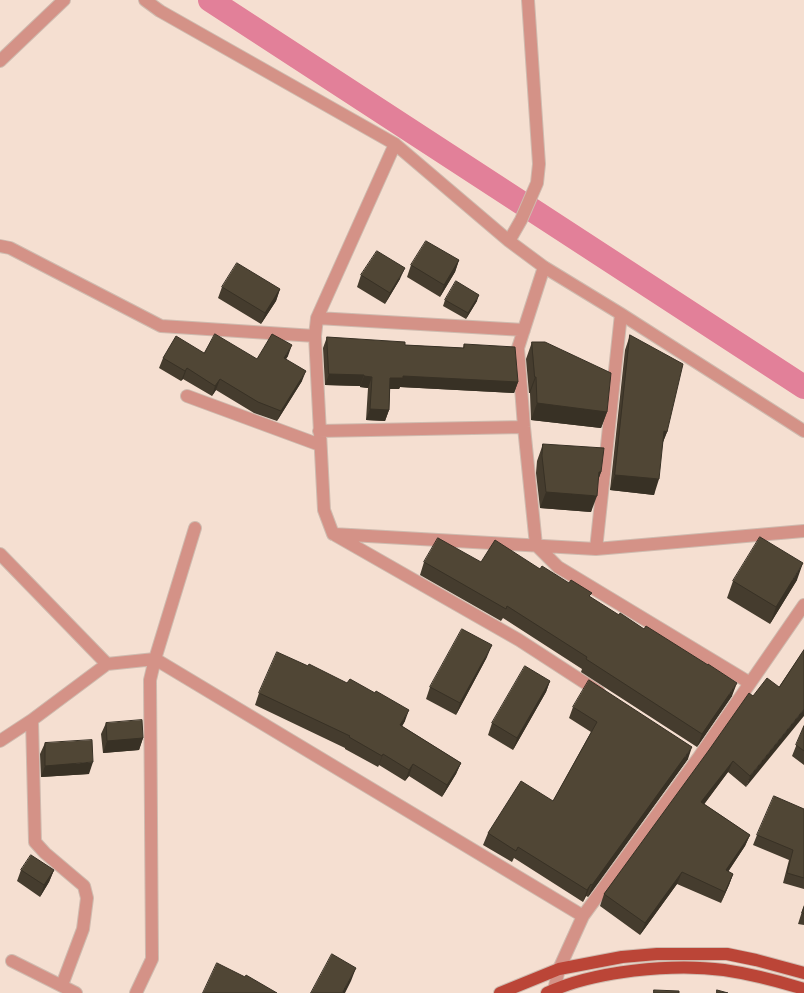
<!DOCTYPE html>
<style>
body{margin:0}
canvas{display:block;background:#f5dfd1}
</style>
<canvas width="804" height="993"></canvas>
<script>
const ctx = document.querySelector('canvas').getContext('2d');
ctx.lineJoin = 'round';
function stroke(path, color, width, dash) { ctx.strokeStyle = color; ctx.lineWidth = width; ctx.lineCap = dash ? 'butt' : 'round'; ctx.setLineDash(dash || []); ctx.stroke(path); }
function paint(path, color) { ctx.fillStyle = color; ctx.fill(path, 'evenodd'); }
stroke(new Path2D(`
 M210 0 804 387`), '#e28099', 24);
const minor = new Path2D(`
 M145 0 160 11 395 144 509 241 544 267 621 314 804 431
 M0 61 64 0
 M395 144 317 318 315 336 324 510 333 534 596 549 804 531
 M509 241 521 220 537 183 539 164 528 0
 M0 246 10 248 161 326 315 336
 M544 267 518 348 524 427 536 545 558 567 750 683
 M317 318 524 330
 M187 396 320 445
 M319 431 524 427
 M195 528 155 659 583 916
 M335 535 519 640 599 692
 M596 549 621 314
 M0 554 107 664 32 720 35 842 45 853 84 886 87 898 83 929 62 985
 M107 664 155 659 150 680 152 959 136 993
 M0 741 32 720
 M12 961 76 993
 M554 990 559 969 583 916 699 757 804 605`);
const major = new Path2D(`
 M500 993 559 969 622 957 657 954H727L756 960 804 973
 M547 993C593 971 673 963 724 970 751 974 778 981 804 989`);
stroke(minor, '#cfbbaf', 14);
stroke(major, '#cfbbaf', 14);
stroke(minor, '#d49287', 12);
stroke(major, '#bb4537', 12);
paint(new Path2D(`
 M459 260 455 272 440 297 407 277 411 265Z
 M361 275 400 279 385 304 357 287Z
 M222 287 280 289 276 301 261 324 218 298Z
 M445 300 477 301 466 319 443 306Z
 M630 335 667 432 663 442 654 495 610 490 625 350Z
 M327 337 405 345 463 348 464 344 518 382 514 393 400 387 399 389H390L389 410 385 421 366 420 368 388 360 387V386L325 385 323 348Z
 M532 342 607 412 601 428 531 420 530 393H529L526 359Z
 M204 353 257 359 288 356 286 359 302 381 277 421 254 413 216 390 212 396 183 379 181 381 159 368 163 358Z
 M543 444 601 472 598 480 591 512 540 508 536 473 537 461Z
 M424 562H481L540 569 590 597 732 696 697 747 581 672 582 669 503 618 501 621 420 575Z
 M797 580 770 624 727 598 733 581Z
 M804 650 746 787 728 772 704 804 750 835 745 846 728 872 733 874 729 885 721 903 677 884 640 935 600 906 604 894 753 696 779 687Z
 M487 657 456 715 426 699 430 687Z
 M550 681 546 692 513 750 488 735 492 723Z
 M259 693 405 721 402 726 461 763 456 774 442 797 409 776 405 781 379 765 378 767 345 749V748L255 705Z
 M573 707 688 759 588 897 586 896 583 902 514 858 512 862 483 845 488 833 553 801 591 732 569 718Z
 M106 723 143 738 139 750 103 753 101 734Z
 M804 726V765L792 756Z
 M45 743 89 774 41 777 40 754Z
 M804 809V889L783 883 789 860 753 845 757 835Z
 M21 870H54L49 882 40 897 17 881Z
 M804 905V925L798 924Z`), '#453c2e');
paint(new Path2D(`
 M459 260 455 272 440 297 444 285Z
 M405 268 400 279 385 304 390 293Z
 M280 289 276 301 261 324 265 313Z
 M479 295 477 301 466 319 468 313Z
 M292 345 288 356 280 368 284 358Z
 M187 368 183 379 181 381 185 371Z
 M306 371 302 381 277 421 281 411Z
 M329 374 364 375 360 386 325 385Z
 M364 376 372 377 368 388 360 387Z
 M403 376 518 382 514 393 400 387 399 389H386L390 378Z
 M535 377H536L530 393H529Z
 M220 379 216 390 212 396 215 386Z
 M537 403 607 412 601 428 531 420Z
 M370 409 389 410 385 421 366 420Z
 M664 431 667 432 661 447Z
 M599 472H601L595 489Z
 M615 475 659 479 654 495 610 490Z
 M546 492 597 496 591 512 540 508Z
 M803 563 797 580 770 624 776 607Z
 M492 645 487 657 456 715 460 703Z
 M550 681 546 692 513 750 517 738Z
 M737 683 732 696 697 747 702 734Z
 M804 709V716L746 787 750 776Z
 M409 710 405 721 396 737 400 725Z
 M143 738 139 750 103 753 107 741Z
 M692 747 688 759 588 897 592 885Z
 M383 754 379 765 378 767 382 756Z
 M733 761 728 772 697 814 701 802Z
 M93 762 89 774 41 777 45 766Z
 M461 763 456 774 442 797 447 785Z
 M413 764 409 776 405 781 409 770Z
 M750 835 745 846 721 882 726 870Z
 M54 870 49 882 40 897 44 885Z
 M682 872 677 884 640 935 645 923Z
 M733 874 729 885 721 903 725 892Z
 M591 884 586 896 583 902 587 890Z
 M356 968 351 981 345 993H342Z`), '#383125');
const building = new Path2D(`
 M426 241 459 260 444 285 411 265Z
 M377 251 405 268 390 293 361 275Z
 M237 263 280 289 265 313 222 287Z
 M456 281 479 295 468 313 445 300Z
 M215 334 257 359 272 334 292 345 284 358 306 371 281 411 258 402 220 379 215 386 187 368 185 371 163 358 176 336 204 353Z
 M630 335 683 364 667 432 664 431 659 479 615 475Z
 M327 337 405 342V345L464 348V344L515 347 518 382 403 376V378H390L389 410 370 409 372 377 364 376V375L329 374Z
 M532 342H545L611 373 607 412 537 403 536 377H535Z
 M543 444 604 448 601 472H599L597 496 546 492 542 456Z
 M760 537 803 563 776 607 733 581Z
 M438 538 481 562 495 540 540 569 542 566 569 583 571 580 592 593 589 596 619 615 620 613 644 629 646 626 708 665V664L737 683 702 734 586 659 587 657 507 606 506 609 424 562Z
 M462 629 492 645 460 703 430 687Z
 M804 650V709L750 776 733 761 701 802 750 835 726 870 733 874 725 892 682 872 645 923 604 894 709 750 749 693 753 696 767 678 779 687Z
 M277 652 308 666 309 664 347 683 350 679 375 693 376 691 409 710 400 725 461 763 447 785 413 764 409 770 383 754 382 756 349 737 350 736 259 693Z
 M525 666 550 681 517 738 492 723Z
 M589 680 692 747 592 885 591 884 587 890 518 847 516 851 488 833 521 781 553 801 597 722 573 707Z
 M142 720 143 738 107 741 106 723Z
 M804 726V751L796 745Z
 M92 740 93 762 45 766V743Z
 M774 796 804 809V878L787 873 793 850 757 835Z
 M31 855 54 870 44 885 21 870Z
 M804 907V914L802 913Z
 M332 954 356 968 342 993H311Z
 M217 963 245 977 246 975 277 993H203Z
 M654 990 679 991V993H654Z
 M717 990 728 993H717Z`);
paint(building, '#504635');
stroke(building, '#383125', 1);
</script>
